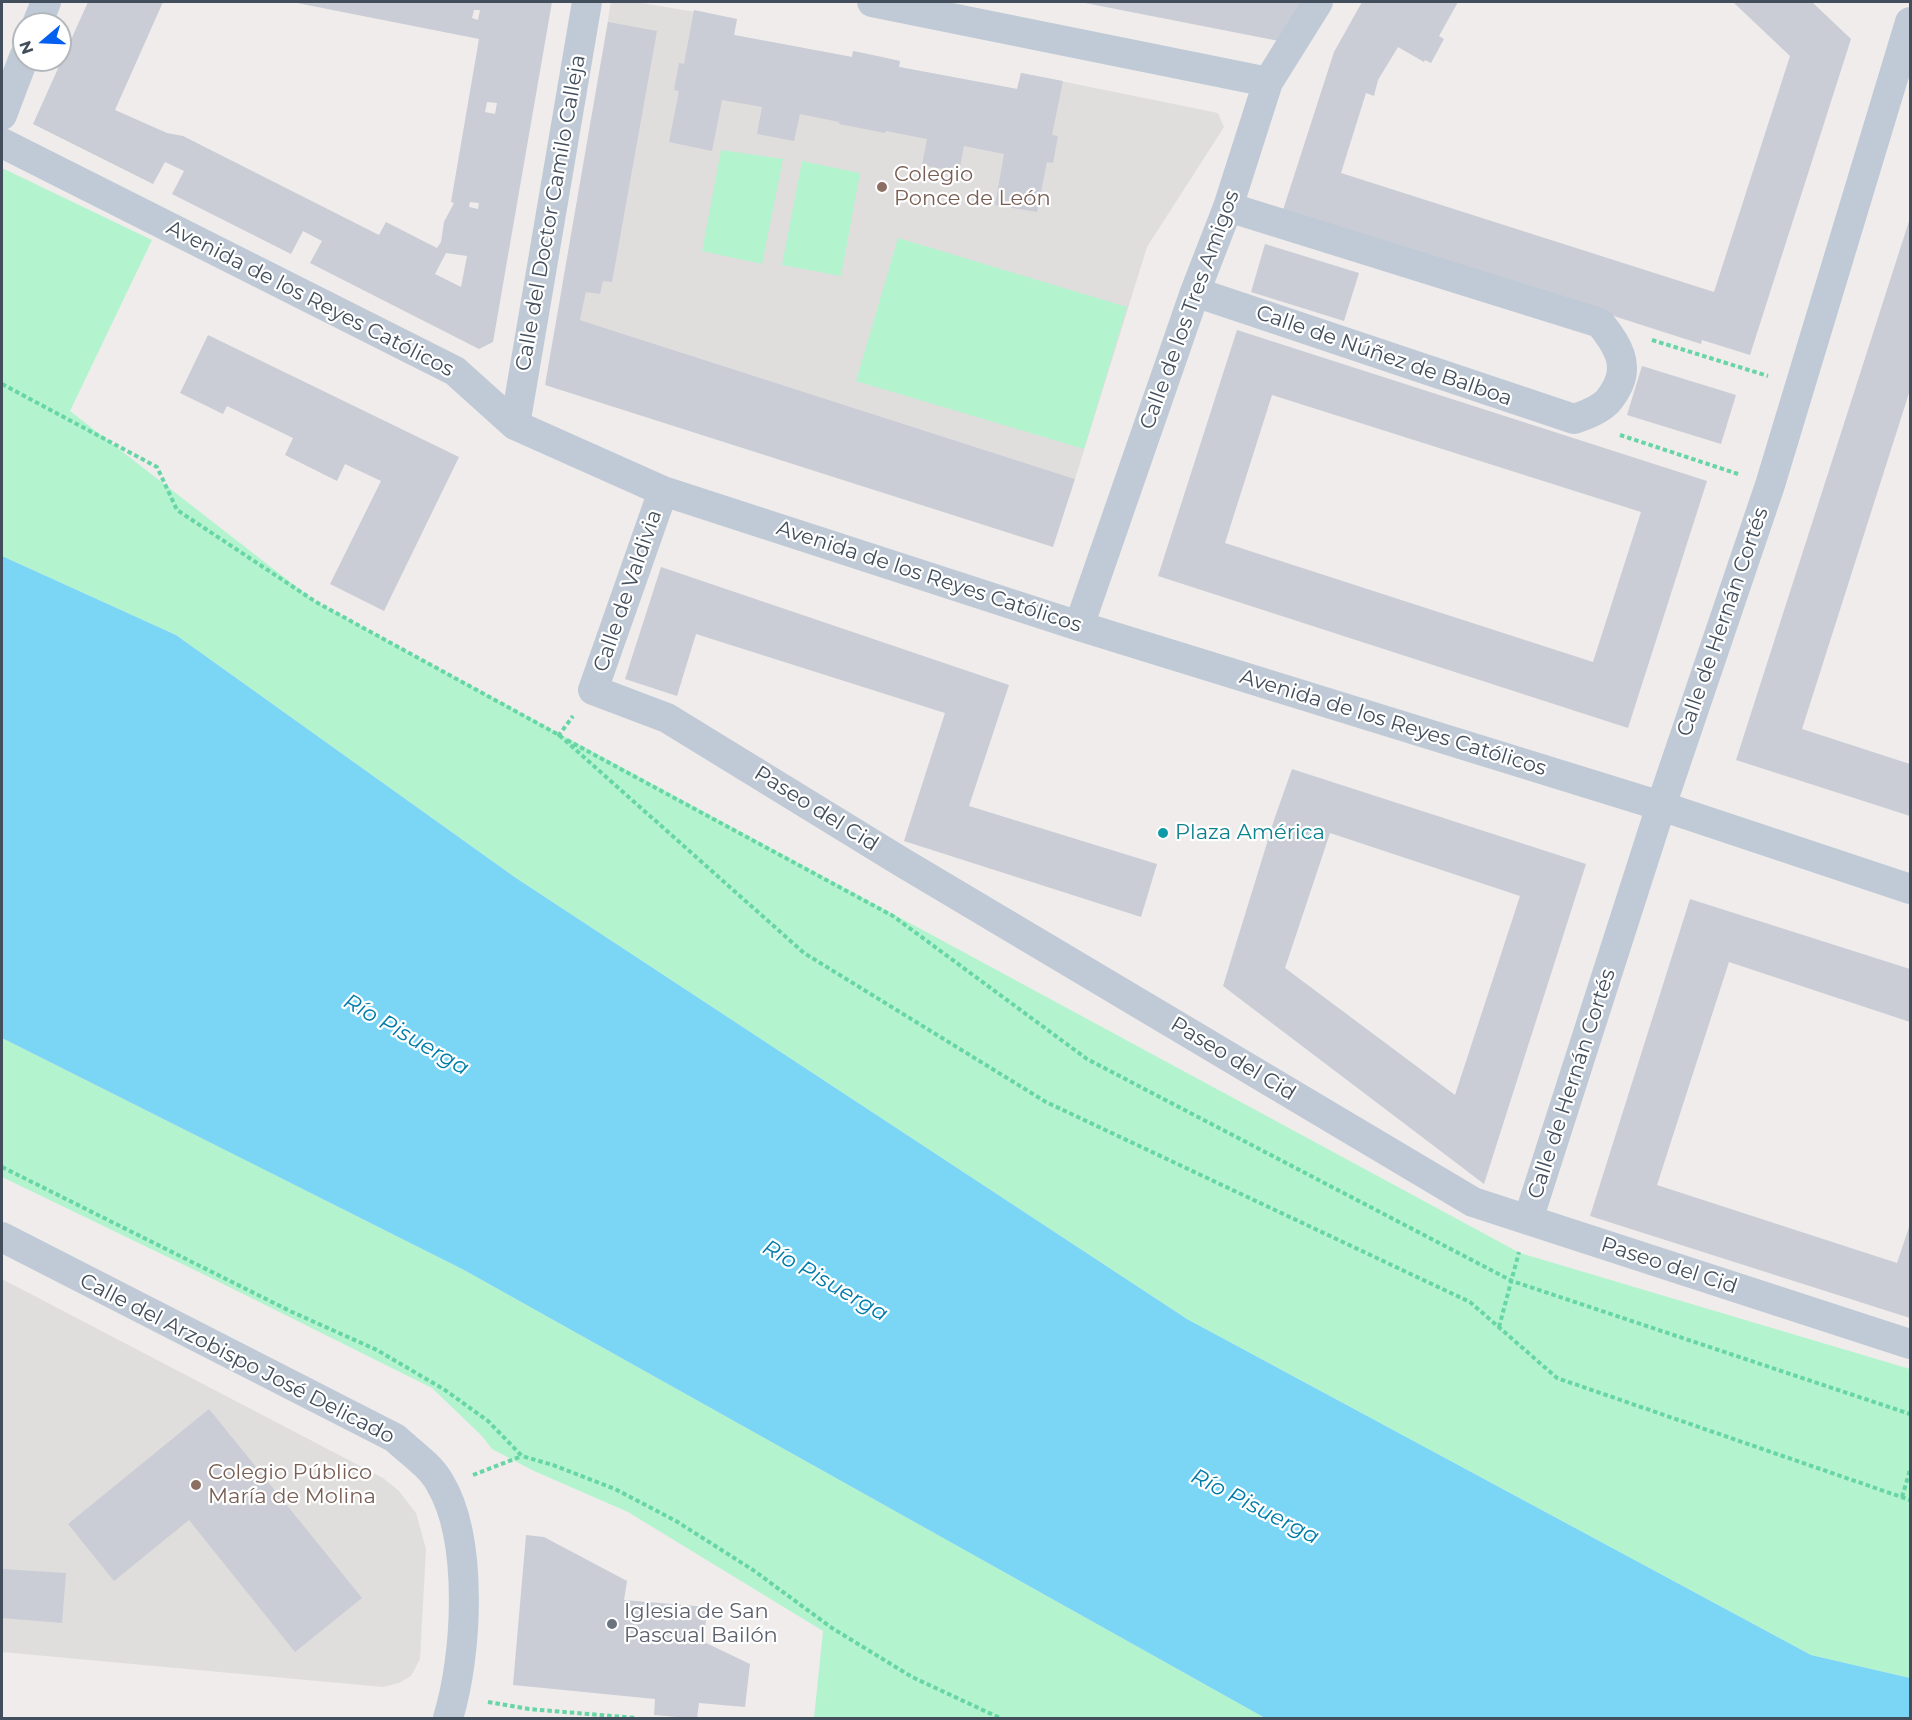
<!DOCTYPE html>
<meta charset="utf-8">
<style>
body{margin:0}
#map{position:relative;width:1912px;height:1720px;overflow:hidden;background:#efeceb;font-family:Montserrat,sans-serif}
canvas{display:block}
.frame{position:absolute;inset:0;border:3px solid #424e5b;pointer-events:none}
.north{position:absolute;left:12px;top:12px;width:60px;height:60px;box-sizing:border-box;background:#fff;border:2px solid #b3b8bd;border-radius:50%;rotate:251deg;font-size:16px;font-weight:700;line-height:24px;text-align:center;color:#424e5b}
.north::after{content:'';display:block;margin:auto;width:21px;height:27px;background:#045ff1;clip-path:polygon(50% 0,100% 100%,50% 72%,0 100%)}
</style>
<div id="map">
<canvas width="1912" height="1720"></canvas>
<div class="frame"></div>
<div class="north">N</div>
</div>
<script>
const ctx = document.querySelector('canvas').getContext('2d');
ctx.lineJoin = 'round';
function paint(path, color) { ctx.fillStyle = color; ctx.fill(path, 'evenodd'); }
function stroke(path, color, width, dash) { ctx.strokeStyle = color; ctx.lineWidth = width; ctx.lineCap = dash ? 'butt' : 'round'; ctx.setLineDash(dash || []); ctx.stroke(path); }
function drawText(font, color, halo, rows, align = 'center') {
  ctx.font = font + ' Montserrat,sans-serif'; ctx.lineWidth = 4.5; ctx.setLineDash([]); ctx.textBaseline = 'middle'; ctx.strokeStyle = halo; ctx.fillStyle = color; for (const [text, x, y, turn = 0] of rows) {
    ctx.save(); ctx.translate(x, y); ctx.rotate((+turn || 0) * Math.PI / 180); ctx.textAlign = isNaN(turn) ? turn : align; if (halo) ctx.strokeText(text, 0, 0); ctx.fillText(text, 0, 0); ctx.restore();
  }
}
paint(new Path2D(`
 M611 2H636L737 19 734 35 852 57 853 51 877 56 900 61 899 67 1017 89 1021 73 1218 113 1224 127 1147 247 1075 479 580 320 586 292 562 287Z
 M2 1279 383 1478 399 1491 416 1513 426 1549 420 1659 411 1676 399 1683 383 1687 2 1652Z`), '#e0dddd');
paint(new Path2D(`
 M721 150 783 159 762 264 702 251Z
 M802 161 860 173 841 276 782 265Z
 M2 168 152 240 70 411 316 602 1520 1253 1910 1369V1678L1811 1655 1187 1319 516 878 176 635 2 556Z
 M898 238 1127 307 1084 449 856 381Z
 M2 1038 464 1270 1265 1718H814L823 1631 628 1512 534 1471 492 1449 482 1436 432 1388 207 1276 2 1177Z`), '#b3f4cf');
paint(new Path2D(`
 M2 556 176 635 516 878 1187 1319 1811 1655 1910 1678V1718H1265L464 1270 2 1038Z`), '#7bd6f6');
paint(new Path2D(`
 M88 2H163L115 110 167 133 183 136 379 235 386 222 437 248 441 242 444 222 454 203 451 202 479 39 292 2H552L493 342 479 349 310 263 322 241 303 231 291 254 172 194 184 171 165 162 153 184 33 124ZM474 10H480L478 20 472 18ZM487 102 497 103 495 114 485 112ZM470 202 479 203 478 209 469 207ZM446 253 467 256 461 287 435 274Z
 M1080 2H1301L1279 41Z
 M1362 2H1458L1439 36 1444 39 1431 63 1425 60 1424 62 1398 47 1378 80 1374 96 1366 93 1341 173 1714 292 1790 56 1733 2H1812L1851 39 1750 355 1702 340 1701 344 1283 210 1334 52Z
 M694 10 737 19 734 35 852 57 853 51 877 56 900 61 899 67 1017 89 1021 73 1063 81 1052 135 1058 136 1053 163 1047 162 1037 212 995 205 1004 154 964 146 959 172 922 165 927 139 886 131 885 133 839 124V122L800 114 794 141 757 134 762 107 722 100 712 151 669 142 679 91 674 90 679 63 684 64Z
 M608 22 657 31 612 282 603 281 600 294 586 292 580 320 1075 479 1053 547 545 385Z
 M1910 218V390L1802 729 1910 764V816L1736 760Z
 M1265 244 1359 273 1344 321 1251 292Z
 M1237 330 1707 481 1628 728 1158 576ZM1272 395 1641 512 1593 662 1225 543Z
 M208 335 459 457 384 611 330 584 381 481 345 464 337 481 285 455 293 438 227 406 223 414 180 393Z
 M1642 366 1736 395 1721 444 1627 415Z
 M661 567 1009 685 969 806 1157 864 1141 917 904 841 945 713 696 634 677 696 625 679Z
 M1292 769 1586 864 1484 1184 1223 986 1275 817ZM1330 833 1520 896 1455 1095 1285 968Z
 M1690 899 1910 969V1022L1729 962 1657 1185 1897 1263 1910 1224V1318L1590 1216Z
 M209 1409 362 1598 295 1652 189 1520 114 1581 68 1524Z
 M526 1535 544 1537 627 1581 624 1600 707 1607 704 1642 750 1664 745 1707 699 1703 697 1718H689L654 1715 655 1699 513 1685Z
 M2 1569 66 1573 62 1623 2 1618Z`), '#cacdd5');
stroke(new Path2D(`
 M1652 340 1768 376
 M2 384 157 467 177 510 316 602 559 735 804 953 1046 1102 1470 1302 1557 1378 1910 1500
 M1620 435 1738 474
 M560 736 559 735 573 716
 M567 740 893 916 1087 1059 1512 1281 1910 1414
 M2 1167 292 1312 377 1350 445 1390 488 1421 522 1456 553 1465 615 1489 676 1521 753 1570 832 1628 912 1677 1000 1718
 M1499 1327 1519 1252
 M473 1475 522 1456
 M1902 1497 1910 1470
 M488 1702 529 1709 637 1718`), '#67d5a5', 4, [4.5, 3]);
stroke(new Path2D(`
 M872 2 1268 82
 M37 24 46 2
 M2 115 24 57
 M2 143 455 371 515 425 663 491 1079 626 1661 806 1910 889
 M1195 292 1574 419C1585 415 1598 411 1607 402 1610 399 1613 394 1615 391 1631 365 1617 344 1600 323L1228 207
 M515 425 587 2
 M663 491 593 690 667 718 900 861 1473 1202 1910 1344
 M1079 626 1195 292 1228 207 1268 82 1318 2
 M1528 1220 1661 806 1770 485 1910 22
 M2 1237 395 1438C410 1452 430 1465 440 1483 474 1540 467 1657 448 1718`), '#c0cad6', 30);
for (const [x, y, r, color] of [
 [882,187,6,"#8d6e63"],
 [1163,833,6,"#0f9aa8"],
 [196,1485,6,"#8d6e63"],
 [612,1624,6,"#6b7280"]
]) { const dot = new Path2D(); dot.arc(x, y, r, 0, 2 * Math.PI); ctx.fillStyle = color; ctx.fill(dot); stroke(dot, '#fff', 2); }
drawText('21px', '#785e54', '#fff', [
 ["Colegio",894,175],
 ["Ponce de León",894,199],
 ["Colegio Público",208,1473],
 ["María de Molina",208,1497]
], 'left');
drawText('21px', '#424e5b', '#fff', [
 ["Calle del Doctor Camilo Calleja",551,213,-80],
 ["Avenida de los Reyes Católicos",310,299,27],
 ["Calle de los Tres Amigos",1190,310,-70],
 ["Calle de Núñez de Balboa",1384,356,19],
 ["Avenida de los Reyes Católicos",929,577,18],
 ["Calle de Valdivia",628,591,-71],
 ["Calle de Hernán Cortés",1723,622,-71],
 ["Avenida de los Reyes Católicos",1393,723,17],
 ["Paseo del Cid",816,809,32],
 ["Paseo del Cid",1233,1059,31],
 ["Calle de Hernán Cortés",1572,1084,-72],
 ["Paseo del Cid",1669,1266,18],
 ["Calle del Arzobispo José Delicado",237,1359,27]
]);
drawText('21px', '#0d838f', '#fff', [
 ["Plaza América",1175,833]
], 'left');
drawText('21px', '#5b616d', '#fff', [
 ["Iglesia de San",624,1612],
 ["Pascual Bailón",624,1636]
], 'left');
drawText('italic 22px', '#017ca9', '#fff', [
 ["Río Pisuerga",406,1035,30],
 ["Río Pisuerga",825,1281,30],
 ["Río Pisuerga",1255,1507,27]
]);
</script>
